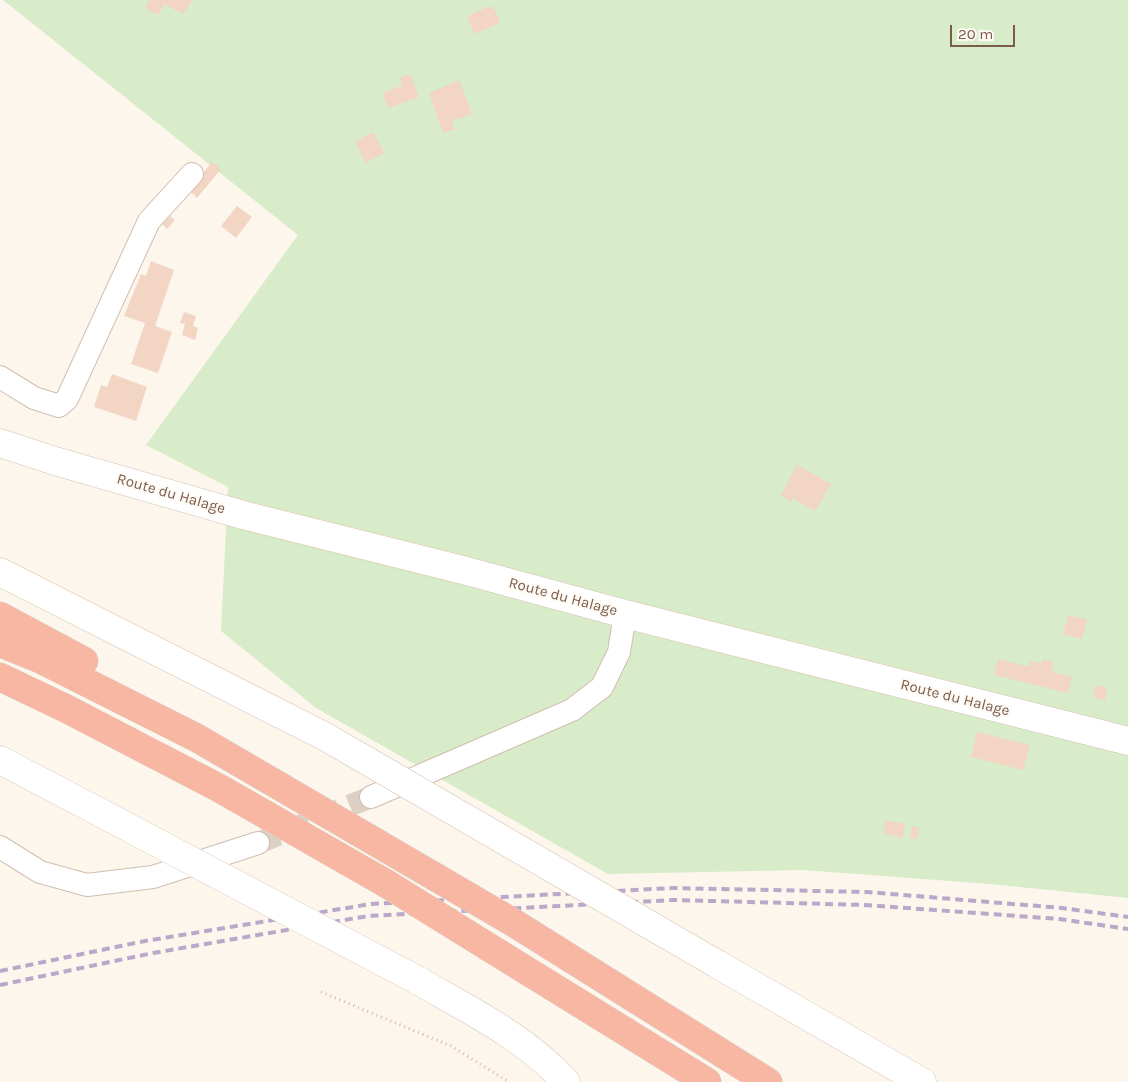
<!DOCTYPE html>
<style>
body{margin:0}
#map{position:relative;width:1128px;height:1082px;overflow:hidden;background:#fdf6ec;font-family:Karla,sans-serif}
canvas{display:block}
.scale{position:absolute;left:950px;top:25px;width:65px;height:22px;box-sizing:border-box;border:2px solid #7a5c4d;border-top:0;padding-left:6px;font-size:15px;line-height:18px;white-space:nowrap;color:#7a5c4d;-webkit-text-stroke:4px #fffaf3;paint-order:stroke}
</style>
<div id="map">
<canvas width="1128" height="1082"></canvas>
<div class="scale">20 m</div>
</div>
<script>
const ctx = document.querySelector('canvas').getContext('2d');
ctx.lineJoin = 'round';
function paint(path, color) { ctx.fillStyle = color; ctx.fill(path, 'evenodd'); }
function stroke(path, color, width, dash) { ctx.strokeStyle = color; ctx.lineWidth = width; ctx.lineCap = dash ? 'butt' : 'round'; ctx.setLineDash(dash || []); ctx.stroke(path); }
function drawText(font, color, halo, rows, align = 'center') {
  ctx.font = font + ' Karla,sans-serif'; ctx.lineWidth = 4; ctx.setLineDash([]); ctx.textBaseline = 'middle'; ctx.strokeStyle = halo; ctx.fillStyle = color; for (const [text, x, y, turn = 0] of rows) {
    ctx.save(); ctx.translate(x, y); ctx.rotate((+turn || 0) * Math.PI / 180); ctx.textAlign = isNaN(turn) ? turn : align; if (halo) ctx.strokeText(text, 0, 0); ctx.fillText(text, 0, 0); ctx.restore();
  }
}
paint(new Path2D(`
 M3 0H1128V898L990 884 803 870 608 874 316 708 221 631 228 487 146 445 298 235Z`), '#d8ecc9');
paint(new Path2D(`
 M149 0H192L183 14 164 4 158 15 145 8Z
 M491 6 495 10 500 23 474 34 467 16Z
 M410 74 419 97 388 108 383 93 402 85 399 78Z
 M459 80 472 114 452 121 455 129 443 133 429 93Z
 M373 132 384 153 366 163 355 142Z
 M212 162 221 169 197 198 189 190Z
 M237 206 252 217 236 238 221 226Z
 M170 216 175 220 167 229 162 224Z
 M151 261 174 270 155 326 172 332 158 373 131 364 145 323 124 316 141 274 146 276Z
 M184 312 196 316 193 326 198 328 195 340 182 335 185 324 180 323Z
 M112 374 147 387 136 421 94 407 101 385 107 387Z
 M797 465 831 484 815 511 793 498 791 502 781 495Z
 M1068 615 1087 620 1082 639 1063 634Z
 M998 659 1029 667 1030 661 1042 663 1043 659 1054 662 1051 672 1072 677 1068 693 994 675Z
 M1096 685 1107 688 1105 701 1093 697Z
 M977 732 1030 745 1023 770 971 757Z
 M886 820 905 824 902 838 883 833Z
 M912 826 919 828 917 839 910 838Z`), '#f3d5c3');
stroke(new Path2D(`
 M258 843 371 797`), '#dcd0c4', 22, [22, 11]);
const street = new Path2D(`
 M0 377 34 398 59 406 67 399 149 221 192 174
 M371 797 572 710 602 687 619 652 625 614
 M0 847 40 872 87 885 153 877 258 843`);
const secondary = new Path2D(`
 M0 443 55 461 243 515 463 570 625 614 1128 741
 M0 572 324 736 369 762
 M0 760 103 814
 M717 964 922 1082
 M417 980C469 1010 525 1037 566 1082`);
const highway = new Path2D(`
 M0 616 84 661
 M0 643 40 659 197 738 437 878
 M0 677 65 708 219 788 387 884
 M514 923 768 1082
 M461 930 707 1082`);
stroke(street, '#d1beb0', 24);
stroke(secondary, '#d6c0b0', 29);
stroke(highway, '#dad1cd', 29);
stroke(new Path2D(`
 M321 992 451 1046 509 1082`), '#d9b8a5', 3, [1, 4]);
stroke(street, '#fff', 22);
stroke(secondary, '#fff', 28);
stroke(highway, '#f7b7a3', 28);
stroke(new Path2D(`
 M0 971 145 941 371 904 672 888 867 892 1062 908 1128 917
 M0 985 153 953 368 916 673 900 865 905 1059 919 1128 929`), '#b9a8c9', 4, [8, 5]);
const secondaryBridge = new Path2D(`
 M369 762 717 964
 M103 814 417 980`);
const highwayBridge = new Path2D(`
 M437 878 514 923
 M387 884 461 930`);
stroke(secondaryBridge, '#d6c0b0', 29, []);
stroke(highwayBridge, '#dad1cd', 29, []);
stroke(secondaryBridge, '#fff', 28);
stroke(highwayBridge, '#f7b7a3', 28);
drawText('15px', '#7a5c4d', '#fffaf3', [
 ["Route du Halage",171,494,16],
 ["Route du Halage",563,597,15],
 ["Route du Halage",955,698,14]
]);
</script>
